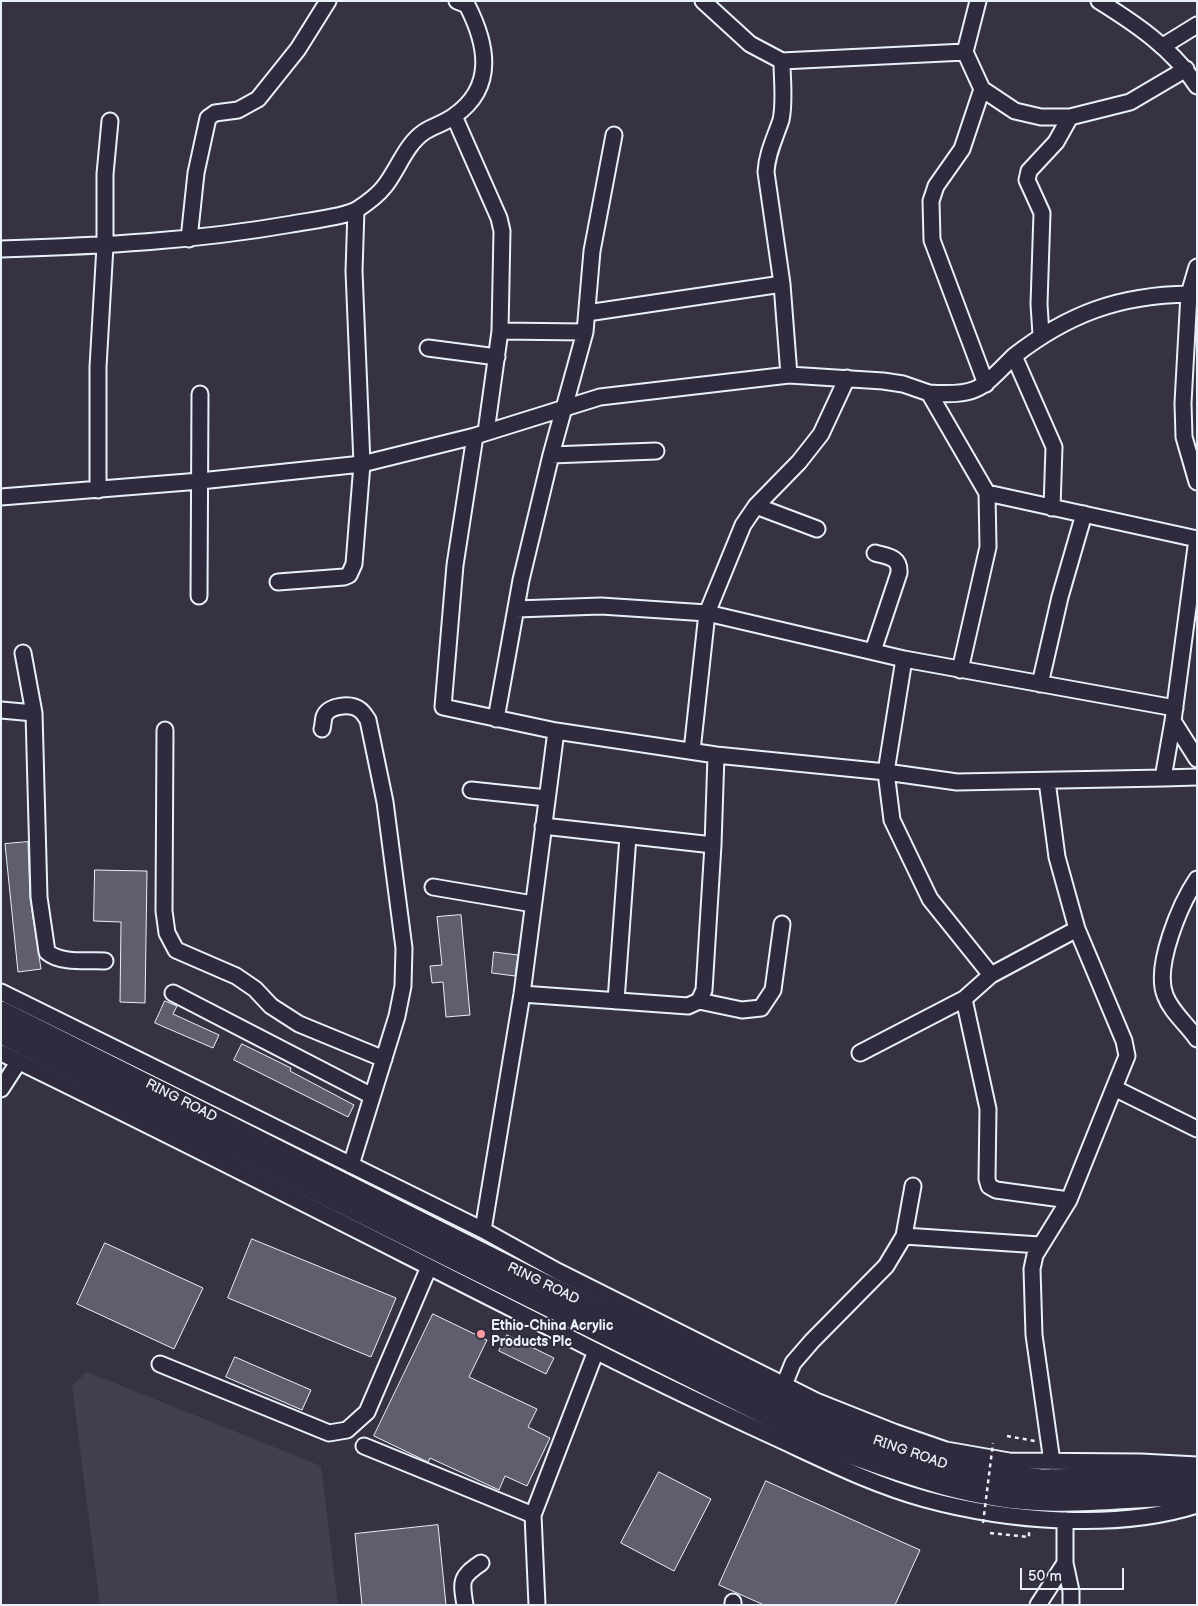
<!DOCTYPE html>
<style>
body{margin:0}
#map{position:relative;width:1198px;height:1606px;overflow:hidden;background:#363244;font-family:"Balsamiq Sans",sans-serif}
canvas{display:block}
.frame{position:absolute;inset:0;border:2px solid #e8f1f8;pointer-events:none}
.scale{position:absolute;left:1020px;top:1568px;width:104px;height:22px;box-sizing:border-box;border:2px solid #e8f1f8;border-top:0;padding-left:6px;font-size:15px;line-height:18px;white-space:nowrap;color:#e8f1f8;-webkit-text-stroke:4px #2f2a3d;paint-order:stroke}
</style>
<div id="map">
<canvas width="1198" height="1606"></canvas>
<div class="frame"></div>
<div class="scale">50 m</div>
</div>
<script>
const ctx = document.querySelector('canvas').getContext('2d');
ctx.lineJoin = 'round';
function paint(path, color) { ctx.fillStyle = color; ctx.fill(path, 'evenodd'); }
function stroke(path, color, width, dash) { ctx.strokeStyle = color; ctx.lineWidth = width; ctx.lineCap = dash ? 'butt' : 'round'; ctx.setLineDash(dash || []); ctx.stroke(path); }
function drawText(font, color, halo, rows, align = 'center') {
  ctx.font = font + ' "Balsamiq Sans",sans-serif'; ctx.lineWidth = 4; ctx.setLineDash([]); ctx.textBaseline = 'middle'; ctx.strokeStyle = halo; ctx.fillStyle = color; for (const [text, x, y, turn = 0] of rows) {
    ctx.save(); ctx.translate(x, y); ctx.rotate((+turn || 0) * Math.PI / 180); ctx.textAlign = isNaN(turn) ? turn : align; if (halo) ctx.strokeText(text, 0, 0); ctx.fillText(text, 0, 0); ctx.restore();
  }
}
paint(new Path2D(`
 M87 1372 321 1466 338 1605H100L72 1386Z`), '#433f51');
const building = new Path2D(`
 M28 842 30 898 41 969 18 972 5 844Z
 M95 870 147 871 145 1003 120 1002 121 922 94 921Z
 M461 915 470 1015 446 1017 443 982 432 983 430 966 442 965 437 917Z
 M494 952 518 955 515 976 492 973Z
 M165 1001 177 1006 173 1014 219 1035 213 1048 155 1023Z
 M242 1044 291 1068 290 1071 354 1105 348 1117 234 1060Z
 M252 1239 396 1298 371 1357 228 1298Z
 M105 1243 203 1288 174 1349 77 1304Z
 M433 1314 487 1340 469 1377 537 1409 528 1427 550 1438 527 1486 505 1476 499 1490 430 1458 428 1462 374 1436Z
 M507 1335 554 1358 546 1374 499 1351Z
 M235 1357 311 1390 302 1410 226 1377Z
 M659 1472 711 1499 674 1571 621 1543Z
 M766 1481 920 1550 895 1605H764L719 1585Z
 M438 1525 446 1605H362L355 1534Z`);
paint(building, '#605e6e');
stroke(building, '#e8f1f8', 1);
const minor = new Path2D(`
 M703 1 750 44 782 61
 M1099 1C1136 24 1173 49 1197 86
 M1163 46 1197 25
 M965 52 982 89 1015 111 1041 117H1070L1130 102 1186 69
 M982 89 962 149 936 186 931 201 932 240 986 384
 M454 116 499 218 502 231 500 331 486 432
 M189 239 196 173 208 118 215 113 238 110 258 99 298 49 328 1
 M1 249C99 246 195 241 292 224 307 221 346 217 358 209 367 203 377 196 384 187 398 170 405 145 424 132 433 126 445 123 454 116 496 87 487 44 467 5L457 1
 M1197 267 1189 294 1183 403 1184 437 1197 482
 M782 284 766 172C767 153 775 138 781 120 785 102 782 80 782 61L965 52 978 1
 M587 313 782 284 789 375
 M500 331 585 332
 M1041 335 1039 304 1042 213 1027 180 1029 171 1056 142 1070 117
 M428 348 497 357
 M929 393C978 396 980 390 1014 356
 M475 436 455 565 443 707 556 731 716 755 886 772 892 820 930 899 991 975 964 999 860 1053
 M551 455 656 451
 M98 490V367L105 246V174L110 121
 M1 497 200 481 362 464 475 436 600 397 789 375 883 381 903 384 929 393 987 493 1197 539 1173 721 1163 778 957 782 886 772 904 659 707 613 601 606 516 609
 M756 506 817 529
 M1052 508 1054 447 1014 356C1068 314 1119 295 1189 294
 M278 582 344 577 349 575 354 564 362 464 354 271 356 210
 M199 596 200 394
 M873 651 899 573C900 557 889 557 875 553
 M23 653 34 713 39 897 47 952C61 964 88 960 105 961
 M904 659 1175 708
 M960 670 988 547 987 493
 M1040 684 1060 597 1084 514
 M1 710 34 713
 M496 719 521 580 551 455 585 332 592 251 614 135
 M1173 721 1197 759
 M322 729C323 726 323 721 324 717 328 705 351 703 360 710 363 712 366 717 368 720L385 802 404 948 403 986 397 1016 351 1165
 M165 730 164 911 167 933 176 950 236 976 255 989 271 1006 299 1024 384 1059
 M692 751 707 613 743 525 756 506 799 462 821 434 847 378
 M1163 778 1197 777
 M1047 781 1057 857 1077 929 1124 1041 1127 1056 1114 1088 1197 1129
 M471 790 547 798
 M543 826 713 845
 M1197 879C1180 904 1154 966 1165 995 1171 1012 1187 1024 1197 1039
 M433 887 533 904
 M991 975 1077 929
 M1 992 483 1230 557 1271 816 1401 894 1432 946 1450 1009 1461 1141 1462 1197 1465
 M173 993 372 1096
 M522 994 688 1006 699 1001 704 990 713 845 716 755
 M964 999 988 1109 987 1179 989 1186 996 1190 1069 1200
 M616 1001 628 836
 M699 1001 742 1010 761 1008 773 990 782 924
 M1 1053C193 1146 383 1244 574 1340 640 1374 707 1406 774 1437 824 1460 873 1485 925 1499 1006 1521 1116 1531 1197 1505
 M1 1089 19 1061
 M483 1230 522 994 556 731
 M904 1236 1040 1245
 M160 1364 329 1433 347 1430 367 1412 429 1267
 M784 1385 793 1363 812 1341 886 1266 904 1236 913 1186
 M364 1446 533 1515
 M1052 1462 1034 1335 1032 1269 1035 1255 1069 1200 1114 1088
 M1065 1563 1071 1591V1605
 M733 1602V1605
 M465 1605C461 1581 460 1577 481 1563
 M537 1605 533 1515 596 1351
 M1038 1605 1065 1563V1520`);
const highway = new Path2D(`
 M1 1012 528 1277 829 1424 939 1465 983 1474 1042 1480 1141 1478 1197 1474
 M1 1033 831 1446C903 1472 970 1498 1048 1500 1098 1502 1147 1494 1197 1495`);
stroke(minor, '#e8f1f8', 19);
stroke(highway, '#e8f1f8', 25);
stroke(new Path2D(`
 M1007 1436 1035 1441
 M990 1533 1029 1537V1530`), '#e8f1f8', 2.5, [4, 4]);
stroke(minor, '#2f2a3d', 15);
stroke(highway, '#2f2a3d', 21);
stroke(new Path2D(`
 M983 1523 993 1443`), '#e8f1f8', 2.5, [4, 4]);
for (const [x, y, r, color] of [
 [481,1334,5,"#ff9aa2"]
]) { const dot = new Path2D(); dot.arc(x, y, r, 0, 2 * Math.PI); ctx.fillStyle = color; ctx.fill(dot); stroke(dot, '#2f2a3d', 2); }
drawText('14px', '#e8f1f8', '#2f2a3d', [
 ["RING ROAD",181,1101,27],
 ["RING ROAD",543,1284,26],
 ["RING ROAD",910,1453,19]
]);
drawText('bold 14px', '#e8f1f8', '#2f2a3d', [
 ["Ethio-China Acrylic",491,1326],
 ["Products Plc",491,1342]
], 'left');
</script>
